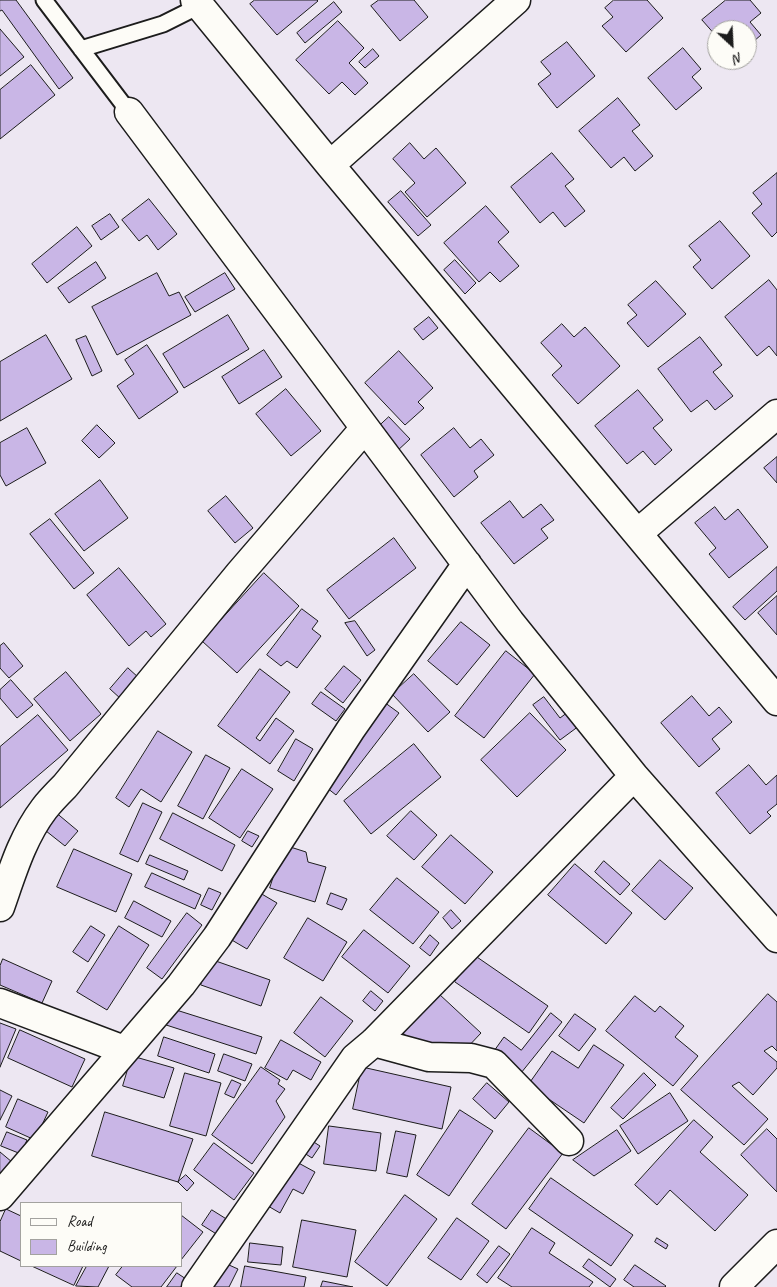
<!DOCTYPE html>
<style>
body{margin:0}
#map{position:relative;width:777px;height:1287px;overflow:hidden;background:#ede7f2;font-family:Caveat,sans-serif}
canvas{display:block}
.legend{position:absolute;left:20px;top:1202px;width:162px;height:65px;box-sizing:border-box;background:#fdfcf7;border:1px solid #a3a29f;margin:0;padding:6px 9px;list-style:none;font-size:15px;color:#1c1c1c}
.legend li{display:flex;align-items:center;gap:10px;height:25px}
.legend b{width:25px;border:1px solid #a3a29f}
.north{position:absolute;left:707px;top:20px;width:50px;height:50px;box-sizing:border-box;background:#fdfcf7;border:1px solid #a3a29f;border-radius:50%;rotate:155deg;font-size:14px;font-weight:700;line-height:20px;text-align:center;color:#1c1c1c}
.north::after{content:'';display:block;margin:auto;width:18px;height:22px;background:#1c1c1c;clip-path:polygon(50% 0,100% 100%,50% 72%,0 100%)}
</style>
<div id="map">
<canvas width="777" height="1287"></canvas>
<ul class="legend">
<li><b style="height:6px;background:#fdfcf7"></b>Road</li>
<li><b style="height:14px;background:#c9b6e6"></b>Building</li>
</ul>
<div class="north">N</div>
</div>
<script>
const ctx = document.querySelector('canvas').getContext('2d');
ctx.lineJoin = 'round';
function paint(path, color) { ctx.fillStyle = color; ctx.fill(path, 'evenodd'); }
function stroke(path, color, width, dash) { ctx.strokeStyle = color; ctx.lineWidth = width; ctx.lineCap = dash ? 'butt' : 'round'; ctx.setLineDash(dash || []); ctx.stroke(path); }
const building = new Path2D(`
 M0 0H16L73 78 59 89 2 10 0 11Z
 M255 0H317L318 1 277 35 250 4Z
 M379 0H414L428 17 400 41 371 6Z
 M614 0H647L663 18 626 52 602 26 613 17 605 8Z
 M726 0H750L761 13 750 22 761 35 747 47V30H717V37L702 20Z
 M334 2 342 12 305 43 297 33Z
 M338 21 364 48 349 63 368 83 355 95 342 82 329 94 296 60Z
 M0 29 24 57 0 76Z
 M567 42 595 76 557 108 538 84 551 74 541 62Z
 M683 48 701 69 692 77 702 88 676 110 648 78Z
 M373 49 379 56 365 68 359 62Z
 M31 65 55 95 0 139V90Z
 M618 98 640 125 632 131 653 156 635 171 624 157 611 168 579 131Z
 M410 143 424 159 436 148 466 183 427 217 405 192 415 183 393 159Z
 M552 153 574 179 565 186 585 211 565 227 553 212 540 223 511 187Z
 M777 173V232L772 237 752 213 762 204 753 193Z
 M401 191 431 225 418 236 388 202Z
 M149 199 177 234 158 250 147 235 139 241 122 220Z
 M486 206 509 232 498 242 519 266 500 282 490 272 479 282 444 243Z
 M110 214 119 227 101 240 92 226Z
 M720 221 750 256 712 289 693 267 701 260 689 246Z
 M77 227 92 246 47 283 32 264Z
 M455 260 476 283 465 294 444 270Z
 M96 262 106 278 69 303 58 288Z
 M157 273 169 296 179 292 191 315 117 355 92 307Z
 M225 273 235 289 195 312 185 297Z
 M769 280 777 290V356L769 346 757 356 725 317Z
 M656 281 686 314 648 347 627 323 637 315 628 305Z
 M228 315 249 349 184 388 163 354Z
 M429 317 438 328 423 340 414 329Z
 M562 324 574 337 585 327 620 366 578 404 552 375 562 366 541 343Z
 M46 335 72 379 0 421V362Z
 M86 336 102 371 92 376 76 340Z
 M700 337 722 365 713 372 733 396 715 410 707 400 691 412 658 369Z
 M147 345 178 392 139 419 117 386 134 374 125 360Z
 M264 350 282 377 239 404 222 377Z
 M399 351 433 388 418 402 424 408 405 425 365 383Z
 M286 389 321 431 291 456 256 414Z
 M638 390 663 420 653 428 672 450 655 465 643 451 627 464 595 426Z
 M389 417 410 439 396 452 375 430Z
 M97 425 115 443 99 458 82 441Z
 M27 428 46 463 6 486 0 475V443Z
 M454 428 470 448 481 439 494 455 474 471 478 477 454 497 421 455Z
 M777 457V483L764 468Z
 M100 480 128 518 84 551 55 514Z
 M226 496 253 528 235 543 208 511Z
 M510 501 523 518 541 504 554 520 541 529 548 538 514 564 481 523Z
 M715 507 725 520 738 509 768 547 729 578 709 554 716 548 695 523Z
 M50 519 94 573 74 589 30 534Z
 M394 538 416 568 349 619 327 590Z
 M777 567V591L745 620 733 607Z
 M119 568 166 624 151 637 146 631 129 646 87 595Z
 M264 573 299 606 237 673 202 641Z
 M777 596V635L758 613Z
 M302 609 318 621 312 629 321 636 297 668 287 661 281 666 267 655Z
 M355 621 375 650 367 656 345 623Z
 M461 622 490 645 457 685 428 661Z
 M4 643 23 666 9 678 0 668V646Z
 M506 651 535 674 484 738 455 716Z
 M344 666 361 680 343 703 325 689Z
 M128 668 139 678 121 699 110 689Z
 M260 669 290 692 256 738 260 741 276 718 294 731 270 764 218 726Z
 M66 672 101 714 70 741 34 699Z
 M414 674 450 712 428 732 392 694Z
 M11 680 33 705 17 718 0 698V690Z
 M321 692 345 709 336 721 312 704Z
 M692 696 709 716 719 707 732 722 712 739 720 749 699 767 661 723Z
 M544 697 560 718 572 709 583 723 560 740 533 705Z
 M384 702 399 713 336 795 322 784Z
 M530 713 566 750 517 797 481 760Z
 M38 715 68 750 0 808V747Z
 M158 731 192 752 161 802 141 789 129 807 116 798Z
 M296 739 313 749 294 781 278 771Z
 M414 744 441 777 371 834 344 801Z
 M206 755 230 768 203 819 178 806Z
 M749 765 766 785 777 775V804L767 812 771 816 750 834 716 793Z
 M242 769 273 789 240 838 209 818Z
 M143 803 162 812 138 862 120 854Z
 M54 811 78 831 65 846 41 827Z
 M411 811 437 835 414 860 387 836Z
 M173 813 235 845 222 871 160 839Z
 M248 831 259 836 252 847 242 841Z
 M451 835 493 872 465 904 422 867Z
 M284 845 306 852 308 862 326 867 315 902 270 888Z
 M74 849 132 874 116 912 57 887Z
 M150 855 188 871 184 880 146 864Z
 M660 860 693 888 665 920 632 891Z
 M604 861 630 884 620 895 595 872Z
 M575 864 632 913 606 944 548 895Z
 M152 873 201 895 195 909 145 887Z
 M397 878 439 912 413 944 370 910Z
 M209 888 221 893 212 910 201 905Z
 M255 890 277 903 247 949 225 936Z
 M331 893 347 899 342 910 327 904Z
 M134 901 171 921 162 937 125 918Z
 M451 910 461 921 452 929 443 918Z
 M187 913 202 925 162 979 147 968Z
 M308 918 347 942 323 981 284 958Z
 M91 926 105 935 88 962 73 952Z
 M119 926 149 945 107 1010 77 992Z
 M364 930 410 966 388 993 342 957Z
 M430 935 439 943 430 956 420 948Z
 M474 955 548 1006 529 1033 455 982Z
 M3 959 52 981 42 1003 0 985V966Z
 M210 959 270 980 261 1006 201 985Z
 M371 991 383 1001 375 1011 363 1001Z
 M439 994 481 1033 464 1051 417 1046 402 1032Z
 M768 994 777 1002V1051L772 1046 764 1051 777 1062V1068L753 1095 739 1082 732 1086 768 1119 744 1145 681 1090Z
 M635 996 655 1012 660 1006 684 1026 675 1037 698 1056 673 1086 606 1031Z
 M321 997 353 1021 325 1057 294 1033Z
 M173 1009 262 1037 256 1054 160 1023Z
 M551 1013 562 1022 521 1073 494 1051 504 1037 521 1050Z
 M575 1014 596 1029 579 1051 559 1036Z
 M0 1023 16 1029 0 1067Z
 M20 1030 85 1059 72 1087 8 1058Z
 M164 1037 215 1054 209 1073 158 1056Z
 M281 1040 321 1062 311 1080 293 1070 287 1080 265 1068Z
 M594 1045 624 1065 584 1123 528 1085 552 1051 578 1068Z
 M224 1054 252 1064 245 1081 218 1071Z
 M132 1056 174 1068 164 1098 123 1086Z
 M261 1067 280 1080 278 1084 285 1089 276 1101 285 1117 252 1164 212 1135Z
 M362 1067 451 1087 442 1129 353 1109Z
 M185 1073 221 1083 206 1136 170 1126Z
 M644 1073 656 1085 623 1119 611 1108Z
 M232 1080 241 1084 234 1098 225 1094Z
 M487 1083 509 1102 495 1119 473 1099Z
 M0 1090 12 1096 0 1120Z
 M670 1093 688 1121 638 1154 620 1126Z
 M18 1099 48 1112 35 1140 6 1127Z
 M460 1110 493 1131 449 1196 417 1175Z
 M105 1112 193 1139 178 1182 92 1156Z
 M694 1120 713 1137 700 1152 748 1195 715 1231 670 1190 657 1205 635 1185Z
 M329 1126 381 1133 376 1171 324 1164Z
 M529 1128 563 1153 506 1229 472 1204Z
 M767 1129 777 1139V1192L741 1155Z
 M617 1130 631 1151 594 1176 573 1160Z
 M396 1131 416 1135 407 1177 387 1173Z
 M7 1132 27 1140 21 1154 1 1146Z
 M309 1139 320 1146 312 1158 301 1151Z
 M214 1143 254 1173 234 1200 194 1170Z
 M0 1152 12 1162 0 1176Z
 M293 1160 315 1172 303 1194 293 1189 280 1213 268 1206Z
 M186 1175 194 1183 187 1191 178 1182Z
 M551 1178 633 1235 611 1266 529 1209Z
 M405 1195 437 1219 387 1286 355 1262Z
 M6 1209 21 1216V1261L0 1251V1222Z
 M212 1210 228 1220 218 1235 202 1225Z
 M181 1215 203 1232 181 1260Z
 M457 1218 489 1241 461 1280 428 1258Z
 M302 1220 356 1230 347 1277 293 1267Z
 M532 1228 555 1243 549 1253 593 1282 589 1287H512L498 1278Z
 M657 1238 668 1245 666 1249 655 1242Z
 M250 1243 283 1247 281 1265 248 1262Z
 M499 1246 510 1254 487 1283 477 1275Z
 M589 1259 616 1279 610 1287 583 1267Z
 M220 1261 238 1269 229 1287H208Z
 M635 1265 666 1286 665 1287H634L624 1280Z
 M32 1266H83L74 1285Z
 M87 1266H109L98 1287 76 1286Z
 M123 1266H177L161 1287H132L116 1275Z
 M245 1266 306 1277 304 1287H241Z
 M177 1273 189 1281 185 1287H167Z
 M323 1281 353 1287H321Z`);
paint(building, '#c9b6e6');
stroke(building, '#1c1c1c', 1);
const service = new Path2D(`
 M44 0 129 112
 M81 49 163 24 199 6`);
const minor = new Path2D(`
 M195 0 330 165 777 701
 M129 112 510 622 634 776 777 938
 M330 165 516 0
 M638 533 777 414
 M0 907C12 873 22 838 44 809 50 801 58 793 65 786L240 573 365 428
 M0 1003 124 1050
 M374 1042 429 1057 471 1058 494 1064 569 1141
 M0 1196 181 985 217 937 351 729 467 564
 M196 1287 355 1058 374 1042 634 776
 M734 1287 777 1244`);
stroke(service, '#1c1c1c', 19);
stroke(minor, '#1c1c1c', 31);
stroke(service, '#fdfcf7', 15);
stroke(minor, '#fdfcf7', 28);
</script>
